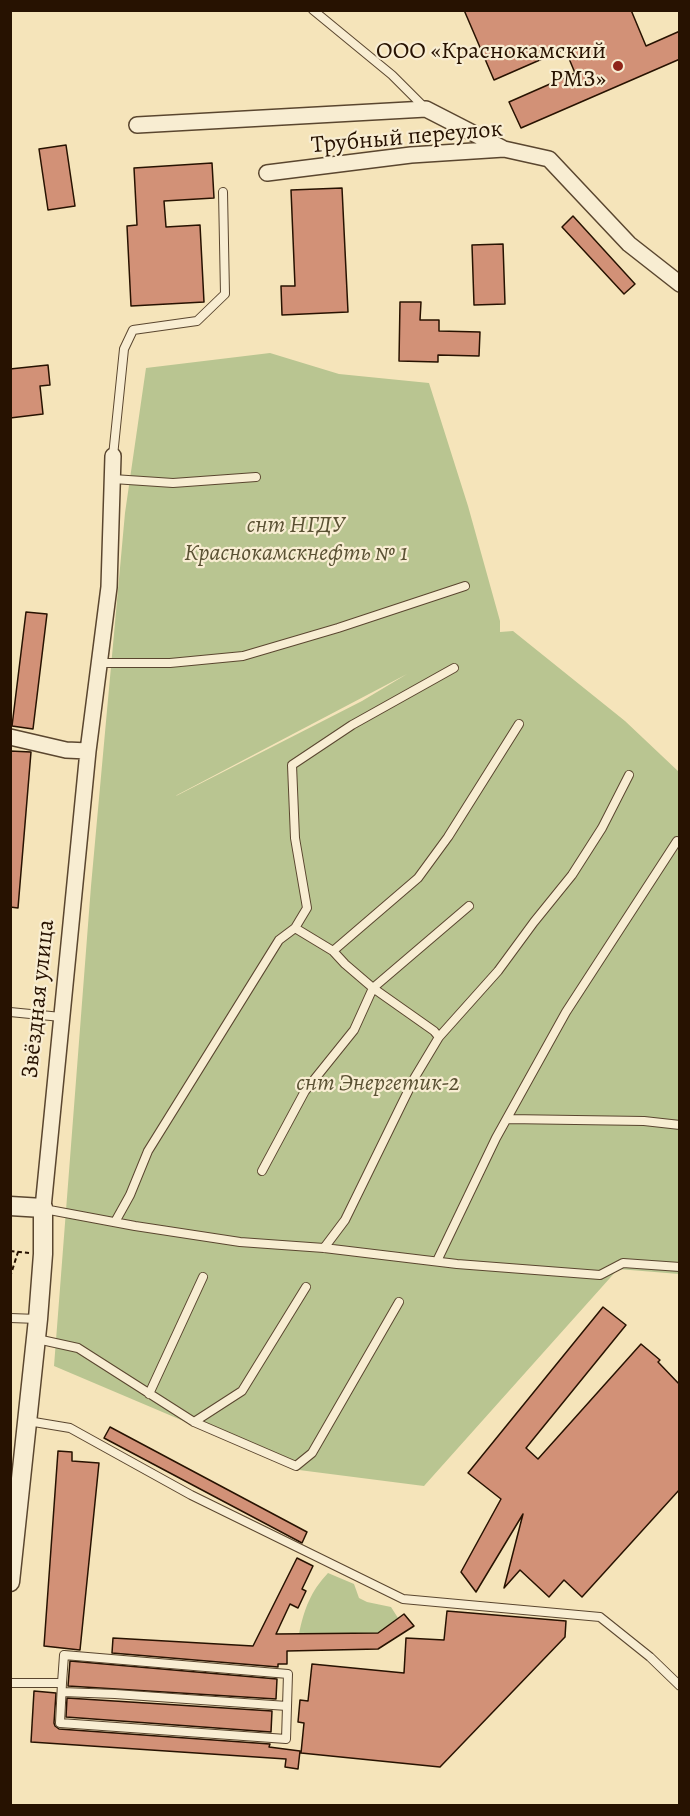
<!DOCTYPE html>
<meta charset="utf-8">
<style>
body{margin:0}
#map{position:relative;width:690px;height:1816px;overflow:hidden;background:#f5e4ba;font-family:Alegreya,serif}
canvas{display:block}
.frame{position:absolute;inset:0;border:12px solid #271201;pointer-events:none}
</style>
<div id="map">
<canvas width="690" height="1816"></canvas>
<div class="frame"></div>
</div>
<script>
const ctx = document.querySelector('canvas').getContext('2d');
ctx.lineJoin = 'round';
function paint(path, color) { ctx.fillStyle = color; ctx.fill(path, 'evenodd'); }
function stroke(path, color, width, dash) { ctx.strokeStyle = color; ctx.lineWidth = width; ctx.lineCap = dash ? 'butt' : 'round'; ctx.setLineDash(dash || []); ctx.stroke(path); }
function drawText(font, color, halo, rows, align = 'center') {
  ctx.font = font + ' Alegreya,serif'; ctx.lineWidth = 4.5; ctx.setLineDash([]); ctx.textBaseline = 'middle'; ctx.strokeStyle = halo; ctx.fillStyle = color; for (const [text, x, y, turn = 0] of rows) {
    ctx.save(); ctx.translate(x, y); ctx.rotate((+turn || 0) * Math.PI / 180); ctx.textAlign = isNaN(turn) ? turn : align; if (halo) ctx.strokeText(text, 0, 0); ctx.fillText(text, 0, 0); ctx.restore();
  }
}
paint(new Path2D(`
 M270 353 339 374 429 383 468 506 500 621V632L513 631 625 721 679 772V1274L618 1269 424 1486 299 1470 54 1366 91 886 125 513 146 368ZM407 674 362 701 176 796 177 795Z
 M328 1573 354 1584 359 1598 367 1602 391 1607 398 1618 378 1633 299 1634C304 1609 311 1591 328 1573Z`), '#b9c591');
const building = new Path2D(`
 M464 10H631L646 46 680 31V59L521 128 509 102 575 73 565 49 494 80Z
 M66 145 75 206 48 210 39 149Z
 M212 163 214 198 164 201 166 227 200 225 204 302 131 306 127 226 137 225 134 168Z
 M342 188 348 312 282 315 281 286H295L291 190Z
 M573 216 635 284 624 294 562 227Z
 M503 244 505 304 474 305 472 245Z
 M400 302H421L420 320H439V331L480 332 479 356 438 355V362L399 361Z
 M48 365 50 385 40 386 43 414 10 418V369Z
 M26 612 47 614 33 729 12 726Z
 M10 751 31 752 18 908 10 907Z
 M603 1307 626 1325 526 1448 538 1459 641 1344 660 1360 658 1362 680 1385V1489L582 1597 564 1580 549 1597 520 1570 504 1588 523 1514 476 1592 461 1572 501 1499 468 1473Z
 M110 1427 307 1532 302 1543 104 1438Z
 M58 1451 72 1452V1461L99 1463 80 1650 44 1646Z
 M297 1558 313 1566 302 1589 306 1591 298 1608 290 1604 276 1634 378 1633 404 1614 414 1626 378 1649 287 1651V1664H278V1667L112 1653 113 1638 253 1646Z
 M447 1611 566 1621 565 1637 440 1767 301 1753 304 1723 298 1722 300 1700 308 1701 312 1664 404 1673 406 1638 444 1640Z
 M70 1661 277 1679 276 1699 68 1686Z
 M34 1691 56 1693 54 1723 55 1726 59 1729 270 1744 269 1747 300 1751 298 1769 285 1767 286 1759 31 1742Z
 M67 1698 272 1711 271 1732 66 1717Z`);
paint(building, '#d29177');
stroke(building, '#271201', 1.5);
const service = new Path2D(`
 M313 10 392 75 425 108
 M113 456 124 349 133 330 197 321 225 294 223 192
 M113 479 173 483 256 477
 M99 663H170L243 656 338 628 465 586
 M295 928 333 951 345 964 373 988 434 1031 439 1037 498 971 534 922 572 875 602 828 629 775
 M333 951 418 878 448 837 519 724
 M10 1012 61 1017
 M507 1119 644 1121 680 1125
 M262 1171 305 1091 354 1030 373 988 469 906
 M44 1209 135 1226 240 1242 324 1248 457 1264 600 1275 623 1263 680 1267
 M115 1222 130 1195 148 1151 279 940 295 928 307 908 295 838 292 765 352 725 454 668
 M324 1248 345 1220 415 1077 439 1037
 M437 1261 496 1138 566 1012 677 841 680 842
 M10 1318 38 1319
 M37 1339 78 1348 194 1422 296 1466 312 1453 399 1302
 M149 1394 203 1277
 M28 1421 70 1428 191 1495 403 1599 600 1617 650 1657 680 1686
 M194 1422 242 1391 306 1287
 M10 1683H62L60 1723 286 1739 288 1674 64 1655 62 1683
 M62 1692 115 1694 287 1706`);
const minor = new Path2D(`
 M137 125 426 109 502 148
 M267 173 411 155 504 149 549 159 629 244 680 284
 M10 737 66 750 88 751
 M43 1208 88 751 109 587 113 456`);
const tertiary = new Path2D(`
 M10 1206 43 1208V1254L38 1319 10 1582`);
stroke(service, '#5a462f', 10);
stroke(minor, '#5a462f', 18);
stroke(tertiary, '#5a462f', 21);
stroke(new Path2D(`
 M10 1251 29 1253
 M10 1277 18 1252`), '#271201', 2, [4.5, 3]);
stroke(service, '#f8edd2', 8);
stroke(minor, '#f8edd2', 15);
stroke(tertiary, '#f8edd2', 18);
for (const [x, y, r, color] of [
 [618,66,6,"#8f2418"]
]) { const dot = new Path2D(); dot.arc(x, y, r, 0, 2 * Math.PI); ctx.fillStyle = color; ctx.fill(dot); stroke(dot, '#f8edd2', 2); }
drawText('24px', '#271201', '#f8edd2', [
 ["ООО «Краснокамский",606,52],
 ["РМЗ»",606,80]
], 'right');
drawText('24px', '#271201', '#f8edd2', [
 ["Трубный переулок",407,138,-5],
 ["Звёздная улица",39,999,-84]
]);
drawText('italic 24px', '#5a5133', '#f8edd2', [
 ["снт НГДУ",296,526],
 ["Краснокамскнефть № 1",296,554],
 ["снт Энергетик-2",378,1084]
]);
</script>
